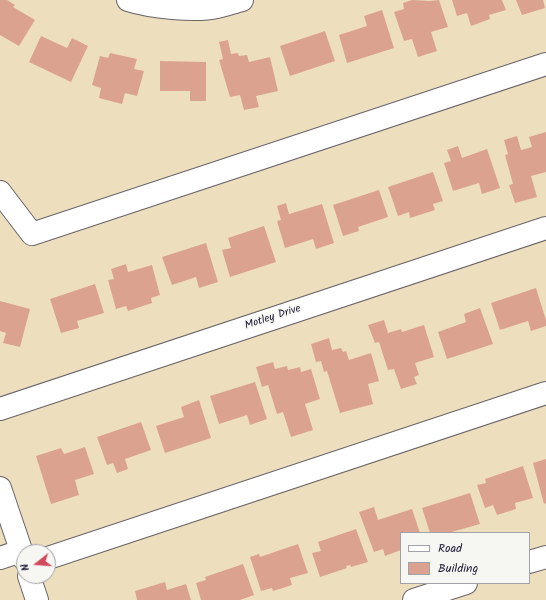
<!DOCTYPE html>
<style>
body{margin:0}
#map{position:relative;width:546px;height:600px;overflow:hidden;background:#eddfbe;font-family:Kalam,sans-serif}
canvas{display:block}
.legend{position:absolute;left:400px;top:532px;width:130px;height:52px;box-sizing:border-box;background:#f6f6f2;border:1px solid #a1a1a9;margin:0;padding:5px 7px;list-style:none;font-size:12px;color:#22223b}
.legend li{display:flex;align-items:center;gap:8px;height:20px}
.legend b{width:20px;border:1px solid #a1a1a9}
.north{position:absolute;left:16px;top:544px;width:40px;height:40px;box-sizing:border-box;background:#f6f6f2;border:1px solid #a1a1a9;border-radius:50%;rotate:253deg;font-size:11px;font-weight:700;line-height:16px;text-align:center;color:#22223b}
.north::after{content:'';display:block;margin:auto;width:14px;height:18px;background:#d1495b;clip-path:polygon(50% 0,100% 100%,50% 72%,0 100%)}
</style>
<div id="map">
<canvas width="546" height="600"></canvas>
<ul class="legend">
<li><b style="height:5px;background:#fff"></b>Road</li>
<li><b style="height:11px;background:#dca290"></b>Building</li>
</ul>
<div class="north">N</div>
</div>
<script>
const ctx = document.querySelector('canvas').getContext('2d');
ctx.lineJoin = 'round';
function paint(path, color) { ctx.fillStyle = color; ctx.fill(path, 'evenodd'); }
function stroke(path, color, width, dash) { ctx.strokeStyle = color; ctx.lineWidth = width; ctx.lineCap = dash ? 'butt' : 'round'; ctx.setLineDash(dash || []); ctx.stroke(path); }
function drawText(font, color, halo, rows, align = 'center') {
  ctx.font = font + ' Kalam,sans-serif'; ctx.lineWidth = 4; ctx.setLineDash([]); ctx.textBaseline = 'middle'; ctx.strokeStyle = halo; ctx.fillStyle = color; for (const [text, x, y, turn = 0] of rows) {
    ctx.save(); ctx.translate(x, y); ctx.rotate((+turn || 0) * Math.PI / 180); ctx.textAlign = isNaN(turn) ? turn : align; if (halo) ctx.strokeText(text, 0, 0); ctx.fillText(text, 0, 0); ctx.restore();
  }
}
paint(new Path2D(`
 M0 0H7L15 5 13 7 35 20 19 46 0 35Z
 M412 0 429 1 439 0 448 27 431 32 437 51 418 57 412 39 404 41 394 12 404 9 403 3Z
 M452 0H502L506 10 489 15 490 19 471 26 467 13 457 16Z
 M516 0H543L545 8 522 15Z
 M382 10 394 48 347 63 339 35 367 26 364 16Z
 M325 31 335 61 290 76 280 46Z
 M41 36 67 48 72 38 88 46 71 82 29 62Z
 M228 40 231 54 238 53 239 56 247 55 249 62 270 57 278 91 256 96 259 107 244 110 240 95 230 97 219 60 223 59 219 42Z
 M110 53 137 59 134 69 144 71 137 96 125 93 122 104 99 98 101 88 92 85 100 56 108 58Z
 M160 61 206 62V101H190V91H160Z
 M546 132V172L531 176 537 197 515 203 509 185 513 184 505 155 508 154 504 140 517 136 521 150 532 147 529 137Z
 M458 146 462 158 487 149 500 188 482 194 479 183 453 191 444 163 451 161 447 150Z
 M433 172 443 201 433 204 435 210 410 218 409 212 398 216 388 187Z
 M379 190 388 217 358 227 359 231 343 236 333 205Z
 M286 203 289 214 322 204 334 243 316 249 313 239 285 248 277 221 281 220 277 206Z
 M264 226 276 262 230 277 222 250 231 248 228 238Z
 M206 243 218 282 199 288 196 277 172 285 162 257Z
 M126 264 128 272 152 265 160 295 151 298 152 303 128 311 126 306 116 309 108 280 114 279 111 269Z
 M95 284 104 313 77 321 79 328 61 333 50 299Z
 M536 288 546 320V326L531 331 528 321 500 330 491 303Z
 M0 301 30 309 20 347 3 343 6 333 0 331Z
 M480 308 493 344 447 359 438 332 466 322 464 314Z
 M384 320 388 333 401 329 402 332 424 325 434 357 415 363 419 375 414 377 417 384 401 389 394 369 388 370 379 342 375 343 368 325Z
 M329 338 332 350 341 348 343 352 346 351 349 360 371 353 379 381 368 384 373 404 340 413 327 371 324 372 321 361 316 362 311 344Z
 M273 362 275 369 287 366 288 370 300 367 301 372 311 369 320 399 305 404 313 430 291 437 283 412 277 414 268 385 262 387 256 367Z
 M255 382 267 419 250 425 247 415 219 424 210 396Z
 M199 400 211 438 165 453 156 426 184 417 181 407Z
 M141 422 151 450 125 459 128 469 117 473 113 463 107 465 97 437Z
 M85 447 94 474 75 480 79 495 51 504 36 456 61 448 64 454Z
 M546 459V503L544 504 533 463Z
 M523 466 533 498 515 503 516 509 497 515 493 505 485 508 477 485 486 483 485 479Z
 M470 493 480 524 448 533H430L422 508Z
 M374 507 378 520 412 509 420 533H401V550L385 556 383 549 374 552 359 512Z
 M356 529 368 562 351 567 350 565 346 566 347 568 320 577 312 553 321 551 318 542Z
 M298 544 308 573 290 578 292 585 273 591 272 588 261 591 250 557 259 554 260 557Z
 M243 564 254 595 240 600H201L196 583 206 580 205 577Z
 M165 582 167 590 186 584 191 600H137L135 591Z`), '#dca290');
const minor = new Path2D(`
 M128 0C150 7 195 12 217 7 226 5 234 2 242 0
 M0 192 32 234 546 64
 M0 409 546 228
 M0 558 21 551
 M48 558 546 393
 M529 562 546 557
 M414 600 466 583`);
const major = new Path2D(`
 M0 488 24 559
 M29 576 37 600`);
stroke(minor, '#696469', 24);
stroke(major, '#696469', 24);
stroke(minor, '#fff', 22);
stroke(major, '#fff', 22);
drawText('11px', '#22223b', '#f6f6f2', [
 ["Motley Drive",273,318,-18]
]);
</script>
